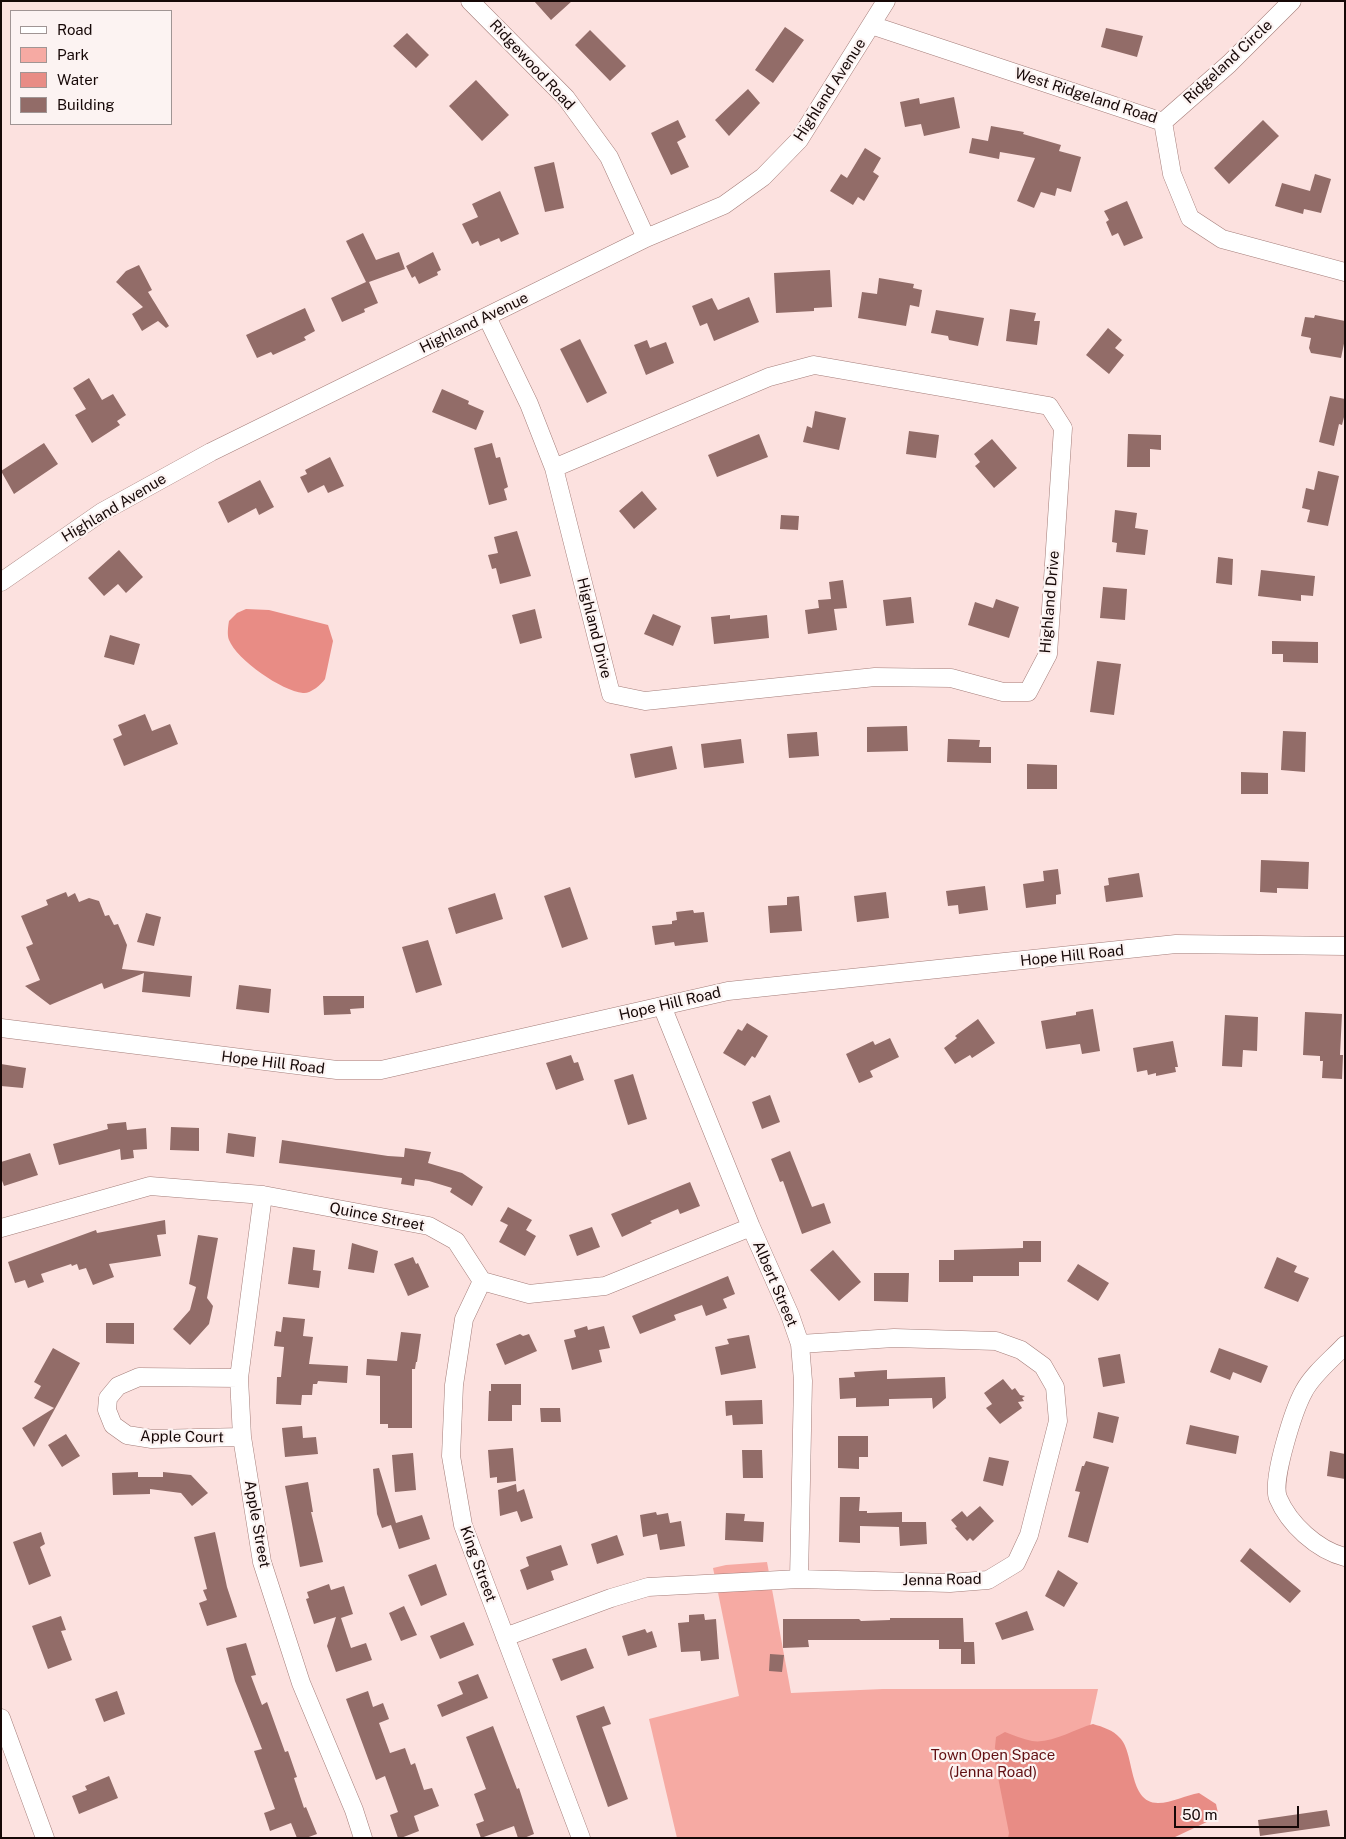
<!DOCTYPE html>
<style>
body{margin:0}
#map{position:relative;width:1346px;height:1839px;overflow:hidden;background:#fce1df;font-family:"Public Sans",sans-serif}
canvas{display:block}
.frame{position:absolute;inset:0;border:2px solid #160807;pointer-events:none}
.legend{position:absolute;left:10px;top:10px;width:162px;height:115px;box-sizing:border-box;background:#fcf3f2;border:1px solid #a09594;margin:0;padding:6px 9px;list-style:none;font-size:15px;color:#160807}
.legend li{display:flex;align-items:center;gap:10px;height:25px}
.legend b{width:25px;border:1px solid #a09594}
.scale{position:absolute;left:1174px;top:1806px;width:125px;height:22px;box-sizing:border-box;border:2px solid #160807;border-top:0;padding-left:6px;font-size:15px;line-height:18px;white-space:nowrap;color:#160807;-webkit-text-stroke:4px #fcf3f2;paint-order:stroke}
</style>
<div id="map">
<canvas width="1346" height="1839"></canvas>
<div class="frame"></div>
<ul class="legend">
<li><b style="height:6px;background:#fff"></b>Road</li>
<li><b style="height:14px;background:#f6aaa3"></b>Park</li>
<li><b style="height:14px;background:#e88c85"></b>Water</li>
<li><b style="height:14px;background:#926c68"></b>Building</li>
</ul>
<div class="scale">50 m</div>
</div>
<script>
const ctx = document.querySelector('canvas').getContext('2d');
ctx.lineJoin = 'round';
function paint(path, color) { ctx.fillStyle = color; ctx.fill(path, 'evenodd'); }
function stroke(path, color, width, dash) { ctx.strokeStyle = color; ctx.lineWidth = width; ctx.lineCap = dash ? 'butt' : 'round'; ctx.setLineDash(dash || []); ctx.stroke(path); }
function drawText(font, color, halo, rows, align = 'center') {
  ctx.font = font + ' "Public Sans",sans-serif'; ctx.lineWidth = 4.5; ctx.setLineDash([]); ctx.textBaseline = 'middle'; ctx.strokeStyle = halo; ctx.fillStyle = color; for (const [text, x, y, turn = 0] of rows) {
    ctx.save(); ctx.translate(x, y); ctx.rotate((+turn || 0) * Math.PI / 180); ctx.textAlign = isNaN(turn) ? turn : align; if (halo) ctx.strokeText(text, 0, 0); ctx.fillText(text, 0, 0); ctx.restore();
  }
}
paint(new Path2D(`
 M767 1562 791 1693 883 1689H1098L1066 1838H677L649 1719 739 1696 713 1568 726 1565Z`), '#f6aaa3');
paint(new Path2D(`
 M246 609 269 610 328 625 333 641 325 679C321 685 310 694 303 693 282 691 237 660 229 640 227 635 228 627 229 621L237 613Z
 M1093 1724C1103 1727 1113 1730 1120 1738 1135 1753 1128 1803 1158 1803 1172 1803 1186 1795 1199 1793L1216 1804 1218 1813 1211 1820 1173 1838H1008L1009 1833 994 1757 996 1737 1005 1732C1013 1735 1023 1739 1032 1741 1052 1744 1074 1729 1093 1724Z`), '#e88c85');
paint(new Path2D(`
 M534 1H572L551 20Z
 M785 27 804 40 773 83 755 70Z
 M1106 28 1143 36 1137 57 1101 47Z
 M590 30 626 66 610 81 575 45Z
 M407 33 429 55 416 68 393 46Z
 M476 80 509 115 482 141 449 106Z
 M748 89 760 103 729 136 715 120Z
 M954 97 960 128 924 136 921 124 905 127 900 102 919 98 920 104Z
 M678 120 686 137 677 142 689 167 671 175 651 133Z
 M1263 120 1279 136 1229 184 1214 168Z
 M991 126 1024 132 1023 134 1061 145 1059 151 1081 157 1071 192 1057 188 1055 196 1041 192 1034 208 1017 201 1035 158 1000 152 999 159 969 153 972 138 988 141Z
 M865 148 881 158 873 172 879 176 864 201 858 197 853 205 830 191 841 174 847 178Z
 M554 162 564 208 545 212 534 167Z
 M1315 174 1331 179 1321 213 1304 209 1303 214 1275 206 1282 183 1310 191Z
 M500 191 519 234 501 242 499 238 480 246 478 241 472 244 462 224 478 217 472 204Z
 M1127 201 1143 238 1124 246 1118 233 1112 236 1106 222 1109 220 1104 211Z
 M363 233 376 260 399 252 405 269 369 282 378 303 364 309 365 312 342 322 331 298 366 282 346 241Z
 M433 252 441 270 437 272 438 275 419 284 415 276 412 278 406 266Z
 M139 265 152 290 148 292 169 326 166 328 158 321 142 331 132 314 143 307 116 282 126 271Z
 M830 270 832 307 814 308V311L776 313 774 273Z
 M879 278 914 284 913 288 922 290 919 307 910 305 906 326 858 318 862 292 877 294Z
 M749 297 759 322 714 341 707 323 700 326 692 306 712 298 718 310Z
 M305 308 315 331 304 337 306 340 273 355 271 352 257 358 246 335Z
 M1010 309 1036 313 1034 321H1040L1037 345 1006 341Z
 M936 310 984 318 978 346 949 340 948 336 931 333Z
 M1315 315 1345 321V339L1341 358 1311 353 1309 348 1311 338 1301 336 1305 317 1314 318Z
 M1108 328 1122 340 1115 348 1124 355 1109 374 1086 355Z
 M580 339 607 393 587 403 560 349Z
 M647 340 650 348 666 342 674 363 646 375 634 345Z
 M89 378 102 400 113 394 126 415 117 421 120 425 92 443 75 415 86 409 73 388Z
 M442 389 469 401 468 404 484 411 476 430 432 412Z
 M1330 396 1345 399V413L1342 425 1339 424 1334 446 1319 442Z
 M815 411 846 418 839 450 803 442 807 426 812 428Z
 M909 431 939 435 936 458 906 454Z
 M759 434 768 457 717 477 708 455Z
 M1128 434 1161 435V450L1150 449V467H1127Z
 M992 439 1017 468 994 488 975 466 980 462 974 454Z
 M44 443 58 464 14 494 1 471Z
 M492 443 496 458 500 457 508 487 504 489 507 500 489 505 474 448Z
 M330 457 344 486 328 493 324 485 308 493 300 477 307 474 305 470Z
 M1318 471 1339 476 1328 526 1307 522 1310 510 1302 508 1306 488 1314 490Z
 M260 480 274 507 259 515 256 508 228 523 218 502Z
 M642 491 657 509 634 529 619 511Z
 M1115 510 1137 513 1135 528 1148 530 1145 555 1116 552 1117 543 1112 542Z
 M781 515 799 516 798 530 780 529Z
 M517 531 531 576 500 584 496 568 492 569 488 555 498 553 494 537Z
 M119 550 143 577 126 593 118 584 104 596 88 578Z
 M1218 557 1233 559 1232 585 1216 583Z
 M1261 570 1315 576 1313 596 1301 595V601L1258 596Z
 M843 580 847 608 834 609 837 630 808 634 805 610 819 608 818 600 831 599 829 582Z
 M1103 587 1127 589 1125 620 1100 618Z
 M911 597 914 623 886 626 883 600Z
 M996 599 1019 607 1009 638 968 625 975 602 993 608Z
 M535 609 542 638 520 644 512 615Z
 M653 614 681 626 673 646 644 634Z
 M730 615V619L767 615 769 638 714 644 711 617Z
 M110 635 140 644 134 665 104 657Z
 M1272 641 1318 642V663L1283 662V654H1272Z
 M1097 661 1121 664 1114 715 1090 712Z
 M145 714 152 731 170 724 178 744 124 766 113 739 122 735 118 725Z
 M907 726 908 751 867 752V727Z
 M1283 731 1306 732 1305 772 1281 770Z
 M817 732 819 756 789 758 787 734Z
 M741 739 744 763 704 768 701 744Z
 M948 739 980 740 979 747H991V763L947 762Z
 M672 746 677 769 635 778 630 754Z
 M1027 764 1057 765V789H1027Z
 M1241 772 1268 773V794H1241Z
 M1261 860 1309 862 1308 889 1277 888V893L1260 892Z
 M1058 869 1061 894 1056 895V904L1026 908 1023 884 1044 881 1043 871Z
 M1139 873 1143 897 1106 902 1104 886 1109 885 1108 878Z
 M985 886 988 910 959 914 958 905 948 906 946 891Z
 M570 887 588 939 562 948 544 896Z
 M66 892 68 897 75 893 79 902 89 898 99 901 105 916 109 915 114 925 118 924 127 945 122 969 192 976 190 997 142 992 144 973 104 989 102 983 50 1005 25 986 40 980 26 947 33 944 21 916 48 905 46 900Z
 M886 892 889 918 857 922 854 896Z
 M495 893 503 919 456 934 448 908Z
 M799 896 802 931 770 933 768 906 787 905V897Z
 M693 910 694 913 704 912 708 942 675 946 674 942 655 945 652 926 672 924V921L677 920 676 912Z
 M146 913 161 917 154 946 137 942Z
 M428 940 442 985 416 993 402 947Z
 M239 985 271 989 269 1013 236 1009Z
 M323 996H364V1008L350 1009 351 1014 324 1015Z
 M1093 1009 1100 1051 1082 1054 1080 1044 1046 1049 1041 1021 1076 1015V1012Z
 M1305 1012 1342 1014 1340 1055H1343L1342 1079 1322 1078 1323 1061H1320V1056L1303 1055Z
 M1225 1015 1258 1017 1257 1051 1243 1050 1242 1067 1222 1066Z
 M978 1019 995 1043 972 1058 970 1055 955 1064 944 1048 957 1038 955 1036Z
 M747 1023 768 1036 755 1058 752 1056 745 1066 723 1053 738 1029 742 1031Z
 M890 1038 899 1057 870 1071 873 1077 859 1083 846 1054 873 1041 875 1045Z
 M1173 1041 1178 1067H1175L1176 1072 1156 1076V1073L1148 1075 1147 1070 1137 1072 1133 1048Z
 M571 1055 574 1063 578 1062 584 1080 556 1090 546 1063Z
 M1 1064 26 1068 23 1088 1 1086Z
 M633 1074 647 1119 628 1125 614 1080Z
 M770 1095 780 1122 762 1129 752 1102Z
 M126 1122 127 1130 146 1128 147 1149 133 1150 134 1158 121 1160 120 1149 59 1165 53 1144 108 1129 107 1124Z
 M171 1127 199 1128V1151L170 1150Z
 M228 1133 256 1137 254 1157 226 1153Z
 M282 1140 388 1156 404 1157 405 1148 431 1152 428 1163 462 1173 483 1187 472 1206 450 1192 452 1188 429 1181 415 1179 414 1186 401 1184 402 1178 279 1163Z
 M790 1151 812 1207 824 1203 831 1223 802 1234 783 1181 780 1182 771 1159Z
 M30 1153 38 1175 4 1186 1 1178V1162Z
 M690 1182 700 1206 680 1214 678 1209 650 1221 652 1223 622 1237 611 1214Z
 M508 1207 532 1220 526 1230 536 1236 525 1256 499 1242 508 1225 500 1221Z
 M165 1220 166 1234 157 1235 161 1256 109 1264 114 1277 93 1285 86 1268 79 1270 77 1264 72 1266 71 1264 41 1274 44 1282 28 1288 25 1280 15 1283 8 1262 96 1230 97 1233Z
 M592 1227 600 1247 577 1256 569 1235Z
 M198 1235 218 1238 207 1298 213 1306 209 1324 190 1345 173 1329 190 1310 196 1287 189 1284Z
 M1023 1241H1041V1262H1019V1276H973V1282H939V1260H954V1250L1023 1248Z
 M352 1243 378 1251 374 1273 348 1269Z
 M293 1247 315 1250 313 1270 321 1271 319 1288 288 1284Z
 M833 1250 861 1282 839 1301 810 1270Z
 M413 1257 416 1264 418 1263 429 1287 408 1296 394 1264Z
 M1277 1257 1297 1266 1294 1272 1309 1278 1298 1302 1264 1288Z
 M1078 1264 1109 1283 1098 1301 1067 1281Z
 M874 1273H909L908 1302 874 1301Z
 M728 1276 735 1294 723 1299 727 1308 706 1316 702 1305 674 1315 676 1320 640 1334 632 1316Z
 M283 1317 305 1319 303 1336 313 1337 309 1364 348 1366 347 1383 318 1381 317 1384H313L312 1395H302L301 1405 276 1404 277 1377H281L284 1347 274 1346 276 1331 281 1332Z
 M106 1323H134V1344L106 1343Z
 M587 1326 588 1330 604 1326 610 1348 599 1350 602 1362 572 1370 564 1340 576 1337 574 1330Z
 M401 1332 421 1334 417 1362H416L415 1369H412V1428H388V1424H380V1376L366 1375 367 1359 397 1361Z
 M520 1334 523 1336 529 1334 537 1351 505 1365 496 1344Z
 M749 1335 756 1368 721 1375 715 1347 729 1344 727 1339Z
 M53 1348 80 1363 34 1447 22 1428 54 1408 34 1398 41 1386 34 1382Z
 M1219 1348 1268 1366 1261 1383 1233 1372 1230 1380 1210 1372Z
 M1120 1354 1125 1383 1103 1387 1098 1358Z
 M887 1370V1379L945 1377 946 1398 933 1409 932 1398 889 1399V1406L856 1407V1398L840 1399 839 1378 855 1377 854 1372Z
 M1003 1379 1012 1390 1015 1388 1020 1395 1025 1396 1022 1398 1024 1401 1018 1402 1022 1408 1000 1424 986 1408 992 1404 984 1393Z
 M491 1384H521V1405H512V1421H488L489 1391H491Z
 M762 1400 763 1424 733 1425 732 1415 726 1416 725 1401Z
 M540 1408H560L561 1422H541Z
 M1098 1412 1119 1417 1113 1443 1093 1438Z
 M1190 1425 1239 1436 1236 1454 1186 1444Z
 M302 1426 303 1438 316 1437 318 1454 285 1457 282 1428Z
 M66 1434 80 1456 62 1467 48 1445Z
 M838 1436H868V1457H859V1469L838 1468Z
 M513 1448 516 1481 497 1483V1477L490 1478 488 1450Z
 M742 1450H762L763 1478H743Z
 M1330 1451 1345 1454V1479L1327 1476Z
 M413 1453 416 1490 395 1492 392 1455Z
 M989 1457 1009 1461 1003 1486 983 1481Z
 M1086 1461 1109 1467 1088 1543 1068 1537 1080 1492 1075 1491 1082 1466H1084Z
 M379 1468 396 1523 422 1515 430 1539 399 1549 391 1525 382 1528 377 1514 373 1469Z
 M138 1472V1477H163V1472L191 1475 208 1493 192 1506 181 1493 150 1489V1494L113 1495 112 1473Z
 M308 1482 313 1512H311L323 1562 300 1567 285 1486Z
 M516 1484 517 1492 524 1489 533 1518 521 1522 517 1511 500 1516 498 1490Z
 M840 1497H860L859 1511H867V1513L902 1512V1522H926L927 1544 900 1546 899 1527 860 1526V1543L839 1542Z
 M980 1506 994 1521 973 1541 970 1538 967 1541 955 1528 957 1527 951 1520 962 1511 967 1517Z
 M656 1512 657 1515 668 1513 670 1523 681 1521 685 1546 660 1550 657 1534 643 1537 640 1515Z
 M726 1513 745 1514 744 1521 764 1522 763 1542 725 1540Z
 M41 1532 45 1544 40 1547 51 1576 29 1585 13 1542Z
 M215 1532 227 1587 237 1617 207 1626 199 1603 207 1600 203 1590 207 1589 194 1537Z
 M617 1535 624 1555 597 1564 591 1544Z
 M561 1545 568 1565 551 1571 554 1580 527 1590 520 1570 529 1566 526 1557Z
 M1250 1548 1301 1591 1290 1603 1240 1561Z
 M436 1564 447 1595 421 1606 408 1575Z
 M1058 1570 1078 1583 1064 1607 1045 1596Z
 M329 1584 331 1590 344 1586 353 1614 341 1618 351 1648 366 1643 372 1660 336 1672 327 1646 336 1617 314 1624 306 1599 309 1598 307 1592Z
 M404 1606 417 1635 401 1641 389 1613Z
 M1027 1611 1034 1630 1002 1640 995 1623Z
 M704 1614 705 1620 716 1619 719 1659 701 1661 700 1651 681 1652 678 1623 689 1622V1615Z
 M61 1616 66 1630 61 1631 72 1660 48 1669 32 1626Z
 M890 1618H963L964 1642H974L975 1664H961V1649H939V1640H808L809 1647 783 1648V1619H859L861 1621 890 1620Z
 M464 1622 474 1645 440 1659 430 1636Z
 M645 1629 647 1633 652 1631 657 1647 628 1656 622 1636Z
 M246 1643 256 1675 251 1676 262 1705 267 1702 285 1752 288 1751 297 1777 294 1778 304 1808 306 1807 317 1834 306 1838H297L291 1823 270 1831 264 1813 275 1809 254 1751 262 1749 235 1681 226 1648Z
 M586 1648 594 1668 561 1681 552 1659Z
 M770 1654 784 1655 782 1672 769 1671Z
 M478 1674 488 1698 442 1717 437 1705 463 1694 458 1682Z
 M117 1691 125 1714 104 1722 95 1699Z
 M368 1691 373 1707 383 1703 389 1719 379 1723 390 1753 405 1748 411 1765 415 1763 424 1790 432 1788 439 1806 414 1816 419 1831 401 1838H398L390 1815 398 1812 385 1776 376 1780 346 1699Z
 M604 1706 611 1724 602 1727 628 1799 608 1807 576 1716Z
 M493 1726 517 1789 519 1788 534 1834 524 1838H518L514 1826 481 1838 476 1824 484 1821 474 1794 486 1789 466 1737Z
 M109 1776 118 1798 79 1814 72 1796 87 1790 85 1786Z
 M1327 1810 1330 1826 1260 1836 1258 1820Z`), '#926c68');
const minor = new Path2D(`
 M470 1 566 98 609 157 646 238
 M871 25 1163 122 1172 174 1190 218 1222 239 1345 272
 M1163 122 1229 64 1292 1
 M487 317 529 404 554 468
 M814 365 1049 406 1063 428 1048 654 1028 692H1003L951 678 875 677 645 701 611 694 554 468 769 377Z
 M1 582 102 512 211 452 646 238 724 205 763 177 799 140 886 1
 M662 1006 751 1227 790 1315 800 1344 803 1381 799 1579
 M1 1028 337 1070H381L728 991 1176 944 1345 946
 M263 1195 239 1378 242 1437 262 1562 301 1683 354 1810 363 1838
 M1 1228 150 1186 263 1195 429 1226 456 1241 482 1281 529 1294 605 1286 751 1227
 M482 1281 464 1319 454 1385 451 1456 463 1525 581 1838
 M1345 1345C1332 1359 1313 1374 1304 1391 1294 1409 1271 1480 1278 1498 1289 1524 1317 1550 1345 1557
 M239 1378 139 1377 118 1386 108 1398 107 1410 113 1425 127 1435 152 1439 242 1437
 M505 1637 611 1598 648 1587 799 1579 950 1583 988 1580 1016 1563 1029 1535 1058 1421 1055 1387 1043 1366 1021 1350 996 1341 894 1338 800 1344
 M1 1718 45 1838`);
stroke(minor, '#a47d79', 19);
stroke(minor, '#fff', 18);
drawText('15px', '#160807', '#fcf3f2', [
 ["Ridgeland Circle",1228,62,-43],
 ["Ridgewood Road",532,65,47],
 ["Highland Avenue",830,90,-57],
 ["West Ridgeland Road",1086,96,18],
 ["Highland Avenue",474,323,-26],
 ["Highland Avenue",114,508,-31],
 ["Highland Drive",1050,602,-85],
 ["Highland Drive",594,628,76],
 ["Hope Hill Road",1072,956,-6],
 ["Hope Hill Road",670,1004,-13],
 ["Hope Hill Road",273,1063,7],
 ["Quince Street",377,1217,11],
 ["Albert Street",775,1284,67],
 ["Apple Court",182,1437,1],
 ["Apple Street",257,1524,80],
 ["King Street",478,1564,70],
 ["Jenna Road",942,1580,-1]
]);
drawText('15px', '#621013', '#fcf3f2', [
 ["Town Open Space",993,1755],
 ["(Jenna Road)",993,1772]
]);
</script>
